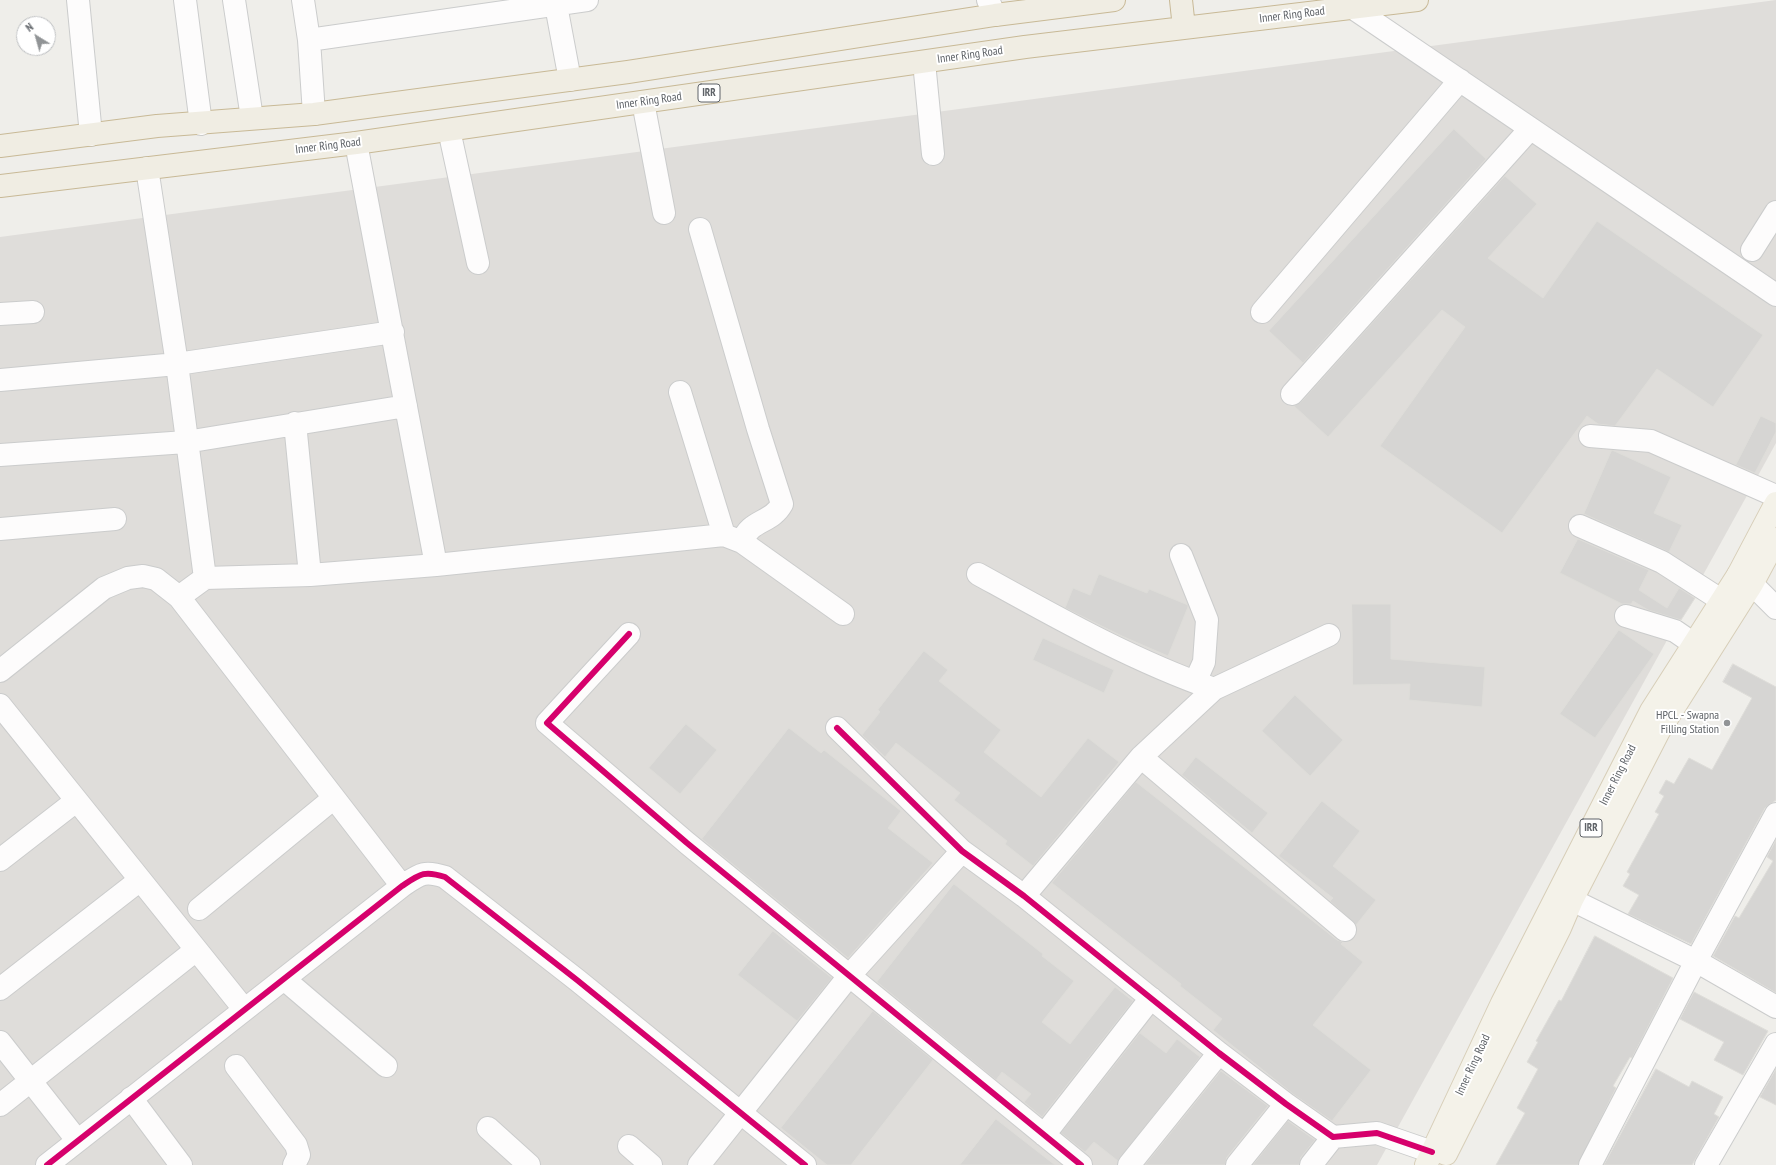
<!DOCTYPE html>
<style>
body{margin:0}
#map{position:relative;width:1776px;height:1165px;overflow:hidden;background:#efeeea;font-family:"PT Sans Narrow",sans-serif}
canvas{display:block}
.north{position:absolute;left:16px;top:16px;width:40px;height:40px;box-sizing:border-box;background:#fff;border:1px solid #bfc1c3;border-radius:50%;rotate:323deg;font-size:11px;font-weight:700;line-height:16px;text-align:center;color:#5f6368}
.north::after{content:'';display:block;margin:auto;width:14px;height:18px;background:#919496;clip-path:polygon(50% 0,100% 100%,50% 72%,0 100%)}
</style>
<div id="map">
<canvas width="1776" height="1165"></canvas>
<div class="north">N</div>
</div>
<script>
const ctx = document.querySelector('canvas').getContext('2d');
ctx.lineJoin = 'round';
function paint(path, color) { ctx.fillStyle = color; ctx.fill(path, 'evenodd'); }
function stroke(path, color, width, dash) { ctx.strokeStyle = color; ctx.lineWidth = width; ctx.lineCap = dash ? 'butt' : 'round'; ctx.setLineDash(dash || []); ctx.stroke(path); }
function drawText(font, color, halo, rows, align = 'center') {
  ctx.font = font + ' "PT Sans Narrow",sans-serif'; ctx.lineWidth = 4; ctx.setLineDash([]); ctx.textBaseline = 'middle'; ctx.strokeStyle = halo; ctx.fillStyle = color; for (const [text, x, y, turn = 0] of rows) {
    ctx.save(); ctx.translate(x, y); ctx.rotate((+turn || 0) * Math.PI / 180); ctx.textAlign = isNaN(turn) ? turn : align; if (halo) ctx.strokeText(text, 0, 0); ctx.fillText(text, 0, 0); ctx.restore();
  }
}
paint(new Path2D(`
 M1776 0V443L1377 1165H0V237Z`), '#dfddda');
const building = new Path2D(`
 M1454 129 1486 159 1303 363 1269 331Z
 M1505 176 1537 204 1488 258 1543 298 1597 221 1763 335 1713 407 1657 369 1615 426 1598 424 1587 416 1502 533 1380 446 1465 327 1442 310 1328 437 1294 406 1301 402Z
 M1761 416 1776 423V432L1755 473 1736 465Z
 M1612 450 1671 477 1654 513 1682 525 1669 552 1584 514Z
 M1578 539 1649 570 1639 590 1667 608 1679 588 1695 598 1681 620 1648 610 1633 601 1631 604H1622L1560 573Z
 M1099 574 1147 593 1149 589 1188 605V607L1168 656 1124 637 1065 608 1073 588 1090 595Z
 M1352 604H1391V659L1485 667 1482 707 1409 700 1410 684 1353 685Z
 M1619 630 1654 654 1595 738 1560 714Z
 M1043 638 1114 670 1104 693 1033 660Z
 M924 651 948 670 939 681 1001 730 984 752 1041 797 1088 738 1119 762 1033 866 1005 844 1007 841 954 800 960 793 896 743 885 757 862 735 880 712 878 710Z
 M1733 664 1776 687V800L1765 808 1691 944 1628 914 1639 895 1623 886 1630 874 1627 872 1659 814 1655 812 1664 796 1659 793 1666 780 1674 784 1689 758 1712 770 1752 698 1723 682Z
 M1295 695 1343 740 1310 776 1262 731Z
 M686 724 717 750 680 794 649 768Z
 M789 728 821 753 824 750 901 811 888 828 933 863 848 958 702 839Z
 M1196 757 1268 813 1252 833 1182 775Z
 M1136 782 1337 940 1343 942 1341 944 1363 962 1313 1025 1371 1070 1332 1121 1293 1094 1213 1030 1222 1019 1180 986 1181 984 1052 883Z
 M1322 801 1360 831 1333 866 1376 900 1356 925 1330 901 1333 898 1279 856Z
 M1776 840V993L1713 956 1735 916 1739 918 1773 861 1767 857Z
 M954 884 1043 954 1042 956 1074 981 1042 1022 1070 1044 1115 987 1133 1001 1042 1117 1024 1102 1031 1094 1002 1072 996 1080 877 982Z
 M773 931 832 978 797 1021 738 975Z
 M1595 936 1673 978 1632 1058 1630 1057 1613 1086 1616 1088 1578 1165H1496L1525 1113 1517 1108 1538 1069 1527 1062 1538 1042 1536 1041 1559 1000 1561 1001Z
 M1694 992 1768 1031 1743 1075 1714 1060 1724 1042 1680 1019Z
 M873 1011 933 1060 851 1165H827L781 1128Z
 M1140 1033 1166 1053 1177 1039 1200 1057 1118 1161 1094 1142 1085 1152 1061 1133Z
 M1656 1069 1689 1087 1692 1081 1723 1097 1714 1114 1719 1117 1692 1165H1604Z
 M1776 1069V1105L1760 1097Z
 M1221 1071 1268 1106 1227 1157 1225 1165H1145Z
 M996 1119 1055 1165H960Z
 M1288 1121 1315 1140 1301 1157 1299 1165H1253Z`);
paint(building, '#d6d5d3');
stroke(building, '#deddd9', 1);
const minor = new Path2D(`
 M78 0 91 135
 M185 0 201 124
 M234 0 252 118
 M303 0 309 40 314 114
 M555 0 570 80
 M988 0 995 15
 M1353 8 1776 295
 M309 40 587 0
 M924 62 933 154
 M643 102 664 213
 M449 130 478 263
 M356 143 436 565
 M147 168 177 364 205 578
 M700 229 758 429 782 504C771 524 750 519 742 542
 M1752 250 1776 212
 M1262 312 1460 80
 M0 314 33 312
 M0 380 177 364 393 332
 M680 392 724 535
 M1292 394 1530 129
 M295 423 310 575
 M1590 436 1651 441 1776 496
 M0 455 186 442 406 406
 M1580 526 1662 562 1721 600
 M0 529 115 519
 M1181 555 1207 620 1204 662 1195 682
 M978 574C1054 616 1131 660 1214 689
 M1738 575 1752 584 1776 608
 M179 597 205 578 310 575 436 565 724 535 742 542 843 614
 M1626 616 1675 631 1694 644
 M629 634 547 723 687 843 1081 1165
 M0 671 104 588 128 578 143 576 156 579 179 597 402 886
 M0 705 244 1009
 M837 728 962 851 1024 896 1219 1053 1286 1104 1333 1137 1377 1133 1432 1152
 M1141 757 1345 930
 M0 860 76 801
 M1024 896 1141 757 1214 689 1329 635
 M1572 900 1696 961 1776 1007
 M199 909 334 798
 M284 979 386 1066
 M0 989 140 880
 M0 1042 77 1140
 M236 1066 296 1145 299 1155 294 1165
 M131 1098 181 1165
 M0 1105 196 950
 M488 1128 529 1165
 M1044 1135 1151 998
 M629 1146 651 1165
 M47 1165 402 886C420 874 424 870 445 877L577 980 805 1165
 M699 1165 849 976 962 851
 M1129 1165 1219 1053
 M1237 1165 1286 1104
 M1311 1165 1333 1137
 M1590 1165 1696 961 1776 814
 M1706 1165 1776 1044`);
const major = new Path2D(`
 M1446 1154 1560 928 1572 900 1659 731 1752 584 1776 539
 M1426 1165 1502 1003 1651 711 1738 575 1776 503`);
const highway = new Path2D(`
 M1181 0 1184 28
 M0 146 157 126 314 114 628 72 995 15 1114 0
 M0 186 356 143 1025 47 1417 0`);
stroke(minor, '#cbcccc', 24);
stroke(major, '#d7ceb8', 24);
stroke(highway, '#c8b996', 24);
stroke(minor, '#fdfcfc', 22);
stroke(major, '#f4f2e9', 22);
stroke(highway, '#f0ede3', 22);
stroke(new Path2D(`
 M629 634 547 723 687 843 1081 1165
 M837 728 962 851 1024 896 1219 1053 1286 1104 1333 1137 1377 1133 1432 1152
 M47 1165 402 886C420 874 424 870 445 877L577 980 805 1165`), '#d6006c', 6);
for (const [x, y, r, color] of [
 [1727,723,4,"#919496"]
]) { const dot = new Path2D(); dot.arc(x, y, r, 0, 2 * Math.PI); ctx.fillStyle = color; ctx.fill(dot); stroke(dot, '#fff', 1.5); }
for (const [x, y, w] of [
 [709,93,22],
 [1591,828,22]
]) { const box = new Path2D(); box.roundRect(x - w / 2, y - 9, w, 18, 3); ctx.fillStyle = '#fff'; ctx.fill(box); stroke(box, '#5f6368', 1); }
drawText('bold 11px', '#5f6368', null, [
 ["IRR",709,93],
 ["IRR",1591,828]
]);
drawText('12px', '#5f6368', '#fff', [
 ["Inner Ring Road",1292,15,-7],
 ["Inner Ring Road",970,55,-8],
 ["Inner Ring Road",649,101,-8],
 ["Inner Ring Road",328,146,-7],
 ["Inner Ring Road",1618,775,-63],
 ["Inner Ring Road",1473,1065,-65]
]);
drawText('12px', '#5f6368', '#fff', [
 ["HPCL - Swapna",1719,716],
 ["Filling Station",1719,730]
], 'right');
</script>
